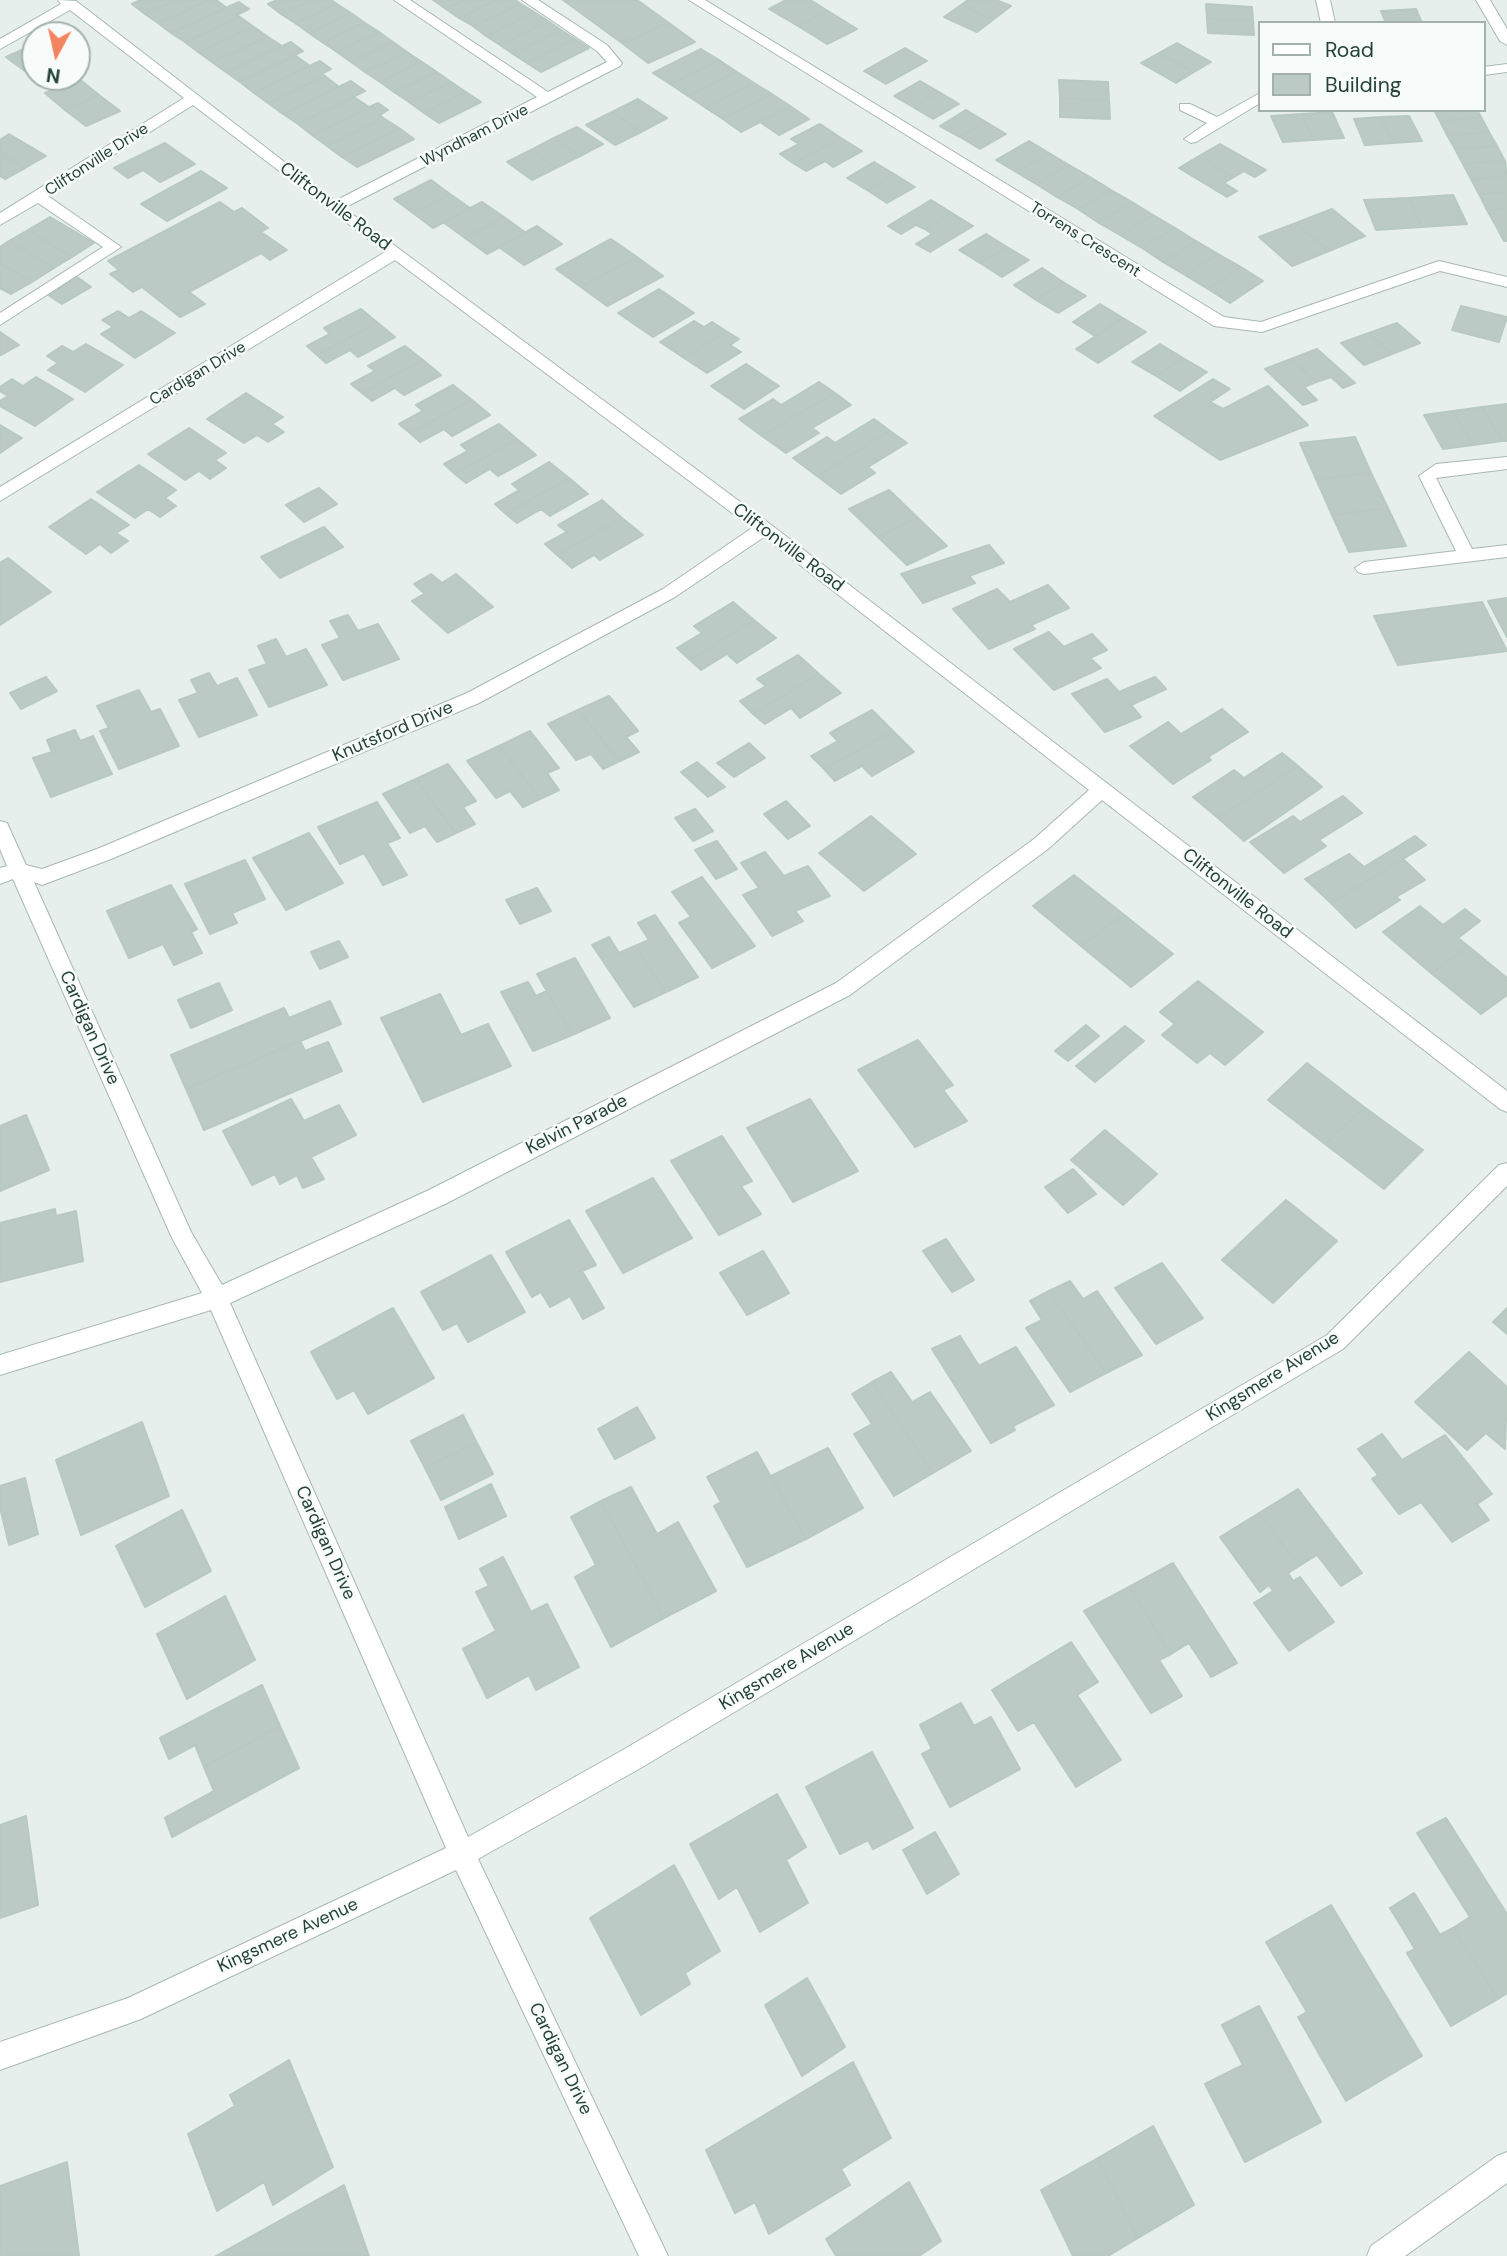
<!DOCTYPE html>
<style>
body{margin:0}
#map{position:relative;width:1507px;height:2256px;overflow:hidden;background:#e6efeb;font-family:"DM Sans",sans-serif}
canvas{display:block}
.legend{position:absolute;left:1258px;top:21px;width:228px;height:91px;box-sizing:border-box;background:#f7fbf9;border:2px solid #a3b1ad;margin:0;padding:9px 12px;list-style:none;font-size:21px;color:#24423a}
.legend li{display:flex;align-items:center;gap:14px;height:35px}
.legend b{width:35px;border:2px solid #a3b1ad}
.north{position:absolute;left:21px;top:21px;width:70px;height:70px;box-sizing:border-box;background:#f7fbf9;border:2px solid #a3b1ad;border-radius:50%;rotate:188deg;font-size:19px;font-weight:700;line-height:28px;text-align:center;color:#24423a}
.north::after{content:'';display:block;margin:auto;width:24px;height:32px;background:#f4845f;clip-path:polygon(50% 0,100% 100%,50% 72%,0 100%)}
</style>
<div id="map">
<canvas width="1507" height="2256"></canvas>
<ul class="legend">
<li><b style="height:9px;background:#fff"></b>Road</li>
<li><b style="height:19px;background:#bbcac4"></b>Building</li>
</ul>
<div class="north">N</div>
</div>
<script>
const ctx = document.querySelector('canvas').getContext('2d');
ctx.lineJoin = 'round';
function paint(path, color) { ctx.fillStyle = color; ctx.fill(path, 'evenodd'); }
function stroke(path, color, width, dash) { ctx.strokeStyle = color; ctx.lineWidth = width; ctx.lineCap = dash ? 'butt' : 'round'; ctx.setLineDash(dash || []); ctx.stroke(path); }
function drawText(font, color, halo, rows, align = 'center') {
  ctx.font = font + ' "DM Sans",sans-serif'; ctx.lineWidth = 5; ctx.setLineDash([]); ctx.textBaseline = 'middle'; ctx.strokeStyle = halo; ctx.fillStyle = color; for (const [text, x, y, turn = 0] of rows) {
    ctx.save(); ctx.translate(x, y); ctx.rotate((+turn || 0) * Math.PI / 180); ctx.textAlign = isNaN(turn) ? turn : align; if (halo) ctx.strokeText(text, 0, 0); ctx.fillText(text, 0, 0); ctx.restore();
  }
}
const building = new Path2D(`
 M140 0H175L145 14 132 4Z
 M175 0H209L158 23 145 14Z
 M209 0H216L227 8 171 33 158 23Z
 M277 0H311L281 14 268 4Z
 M311 0H331L337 4 295 23 281 14Z
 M433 0H465L446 9Z
 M465 0H497L459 18 446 9Z
 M497 0H515L521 4 473 26 459 18Z
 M563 0H637L669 23 622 43Z
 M786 0H810L828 11 798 26 769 9Z
 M968 0H996L1011 6 994 19 961 5Z
 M239 2 249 9 237 15 240 17 185 42 171 33Z
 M337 4 351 13 309 33 295 23Z
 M521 4 534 12 486 36 473 26Z
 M1206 4 1252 7 1253 21 1207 19Z
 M961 5 994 19 977 32 944 17Z
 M1416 9 1422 23H1386L1381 11Z
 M828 11 857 29 827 44 798 26Z
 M534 12 548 21 500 45 486 36Z
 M351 13 365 23 322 42 309 33Z
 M240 17 254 27 198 52 185 42Z
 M1207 19 1253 21 1254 35 1208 33Z
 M548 21 561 30 513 54 500 45Z
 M365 23 379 32 337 52 322 42Z
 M669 23 695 42 648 63 622 43Z
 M254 27 268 37 212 62 198 52Z
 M561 30 575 39 527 63 513 54Z
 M379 32 393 42 351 62 337 52Z
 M268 37 282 46 226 72 212 62Z
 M575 39 589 48 541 72 527 63Z
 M291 42 303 51 240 82 226 72Z
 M393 42 407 52 365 72 351 62Z
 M1177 43 1211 62 1194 72 1159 53Z
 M35 44V63L22 69 6 57Z
 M905 48 927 61 886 84 864 71Z
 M701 49 719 60 670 84 653 73Z
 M407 52 422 62 380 82 365 72Z
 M1159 53 1194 72 1176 83 1141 63Z
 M296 56 310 66 254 93 240 82Z
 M719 60 737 72 688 96 670 84Z
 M320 61 331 69 321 74 325 76 268 103 254 93Z
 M422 62 437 72 394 92 380 82Z
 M35 63V77H48L39 81 22 69Z
 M437 72 451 82 409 102 394 92Z
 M737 72 754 83 706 108 688 96Z
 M325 76 339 87 283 114 268 103Z
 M78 78 99 95 65 110 45 93Z
 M1059 80 1108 82 1109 100 1060 99Z
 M351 81 365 91 298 124 283 114Z
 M920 81 939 92 913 107 894 96Z
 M451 82 466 92 424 113 409 102Z
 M754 83 772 94 723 119 706 108Z
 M466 92 481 102 439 123 424 113Z
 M939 92 959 104 933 119 913 107Z
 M772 94 790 106 741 132 723 119Z
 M99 95 120 111 86 126 65 110Z
 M354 97 369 107 312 135 298 124Z
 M638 99 667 118 641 132 612 112Z
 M1060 99 1109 100 1110 119 1060 117Z
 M378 103 388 110 380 115 383 118 327 146 312 135Z
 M790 106 809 119 779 135 760 122Z
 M966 110 986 122 960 137 940 126Z
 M1434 110H1477L1481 117 1440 121Z
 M612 112 641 132 615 145 586 125Z
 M1332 112 1344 138 1313 140 1302 114Z
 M1302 114 1313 140 1283 142 1271 116Z
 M1409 116 1422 141 1394 143 1381 117Z
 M1381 117 1394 143 1365 145 1354 119Z
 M1481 117 1489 132 1447 135 1440 121Z
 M383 118 399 128 342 157 327 146Z
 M986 122 1006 134 980 149 960 137Z
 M820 124 841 138 793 163 780 154 799 144 791 139Z
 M577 127 603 144 580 156 554 138Z
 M399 128 414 139 357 167 342 157Z
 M1489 132 1497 146 1455 149 1447 135Z
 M9 134 46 156 25 168 0 153V140Z
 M554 138 580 156 556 168 531 150Z
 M841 138 862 151 833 167 825 161 806 171 793 163Z
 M1029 141 1049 153 1016 172 996 160Z
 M165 143 195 164 160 182 143 170 128 178 114 168Z
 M1220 144 1266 170 1255 177 1244 171 1234 177 1199 156Z
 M1497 146 1505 161 1463 164 1455 149Z
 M531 150 556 168 532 180 507 162Z
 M0 153 25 168 5 179 0 176Z
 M1049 153 1069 165 1036 184 1016 172Z
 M1199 156 1234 177 1224 183 1237 191 1227 197 1179 168Z
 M1505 161 1507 177 1471 179 1463 164Z
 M874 162 894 174 867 190 847 178Z
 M1069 165 1090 177 1057 197 1036 184Z
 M201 171 227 188 167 221 141 204Z
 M894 174 915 187 887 203 867 190Z
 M1090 177 1111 190 1078 209 1057 197Z
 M1507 177V192L1479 194 1471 179Z
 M431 180 450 194 413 213 394 199Z
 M1111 190 1132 202 1099 223 1078 209Z
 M1507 192V208L1487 210 1479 194Z
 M450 194 470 208 433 228 413 213Z
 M1453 195 1467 224 1422 227 1408 198Z
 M1408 198 1422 227 1376 230 1364 200Z
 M931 200 952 213 925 229 916 225 901 234 888 226Z
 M220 202 234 212 242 208 268 228 261 232 287 250 270 260 261 253 189 292 205 304 180 317 142 287 133 292 110 274 119 270 108 261Z
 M482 202 504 217 465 238 443 222Z
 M1132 202 1153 215 1120 235 1099 223Z
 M1507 208V225L1496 226 1487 210Z
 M1332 209 1365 236 1329 251 1296 223Z
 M952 213 973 226 930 252 916 244 932 234 925 229Z
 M1153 215 1175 228 1142 248 1120 235Z
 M50 217 94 243 72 257 28 230Z
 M504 217 526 233 487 254 465 238Z
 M1296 223 1329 251 1292 266 1259 237Z
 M1507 225V241H1504L1496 226Z
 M537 226 562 244 524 265 499 247Z
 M1175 228 1196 241 1163 262 1142 248Z
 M28 230 72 257 54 268 9 241Z
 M986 234 1007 247 980 263 959 250Z
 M611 239 637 257 581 287 556 269Z
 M9 241 54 268 32 282 0 263V247Z
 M1196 241 1218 254 1185 275 1163 262Z
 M1007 247 1029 260 1002 277 980 263Z
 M1218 254 1241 267 1208 289 1185 275Z
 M637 257 663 276 607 306 581 287Z
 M0 263 32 282 11 294 0 288Z
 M1241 267 1263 281 1230 303 1208 289Z
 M1042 268 1063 282 1036 300 1014 285Z
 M77 277 91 287 62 304 48 295Z
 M1063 282 1086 296 1058 313 1036 300Z
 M659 289 694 313 653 337 618 313Z
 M1100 304 1123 318 1095 336 1073 322Z
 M1461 306 1507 317 1499 342 1452 330Z
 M361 309 378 323 317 355 307 346 330 334 324 328Z
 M118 311 129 318 141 311 175 333 135 358 101 334 113 327 102 320Z
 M1123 318 1146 332 1098 363 1076 349Z
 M694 321 704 327 712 322 726 331 684 358 660 342Z
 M378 323 395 337 358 357 350 350 326 363 317 355Z
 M1397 323 1420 343 1392 354 1369 333Z
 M726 331 739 339 730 345 741 352 707 373 684 358Z
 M0 332 19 345 1 355H0Z
 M1369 333 1392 354 1364 365 1341 343Z
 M86 344 123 365 85 392 48 370 58 363 47 356 62 346 73 352Z
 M1160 344 1183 358 1156 376 1132 362Z
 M405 346 423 360 362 393 351 384 375 371 368 366Z
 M1317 349 1355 383 1343 388 1331 377 1316 382 1291 359Z
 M1183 358 1207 372 1180 391 1156 376Z
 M1291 359 1316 382 1304 387 1317 400 1303 405 1265 369Z
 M423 360 441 375 404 395 395 388 372 401 362 393Z
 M746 364 779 386 744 409 711 386Z
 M36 377 73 399 35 426 0 406V401L8 396 0 391V387L12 379 23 386Z
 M1213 379 1230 389 1210 402 1223 409 1268 386 1308 425 1220 460 1154 416Z
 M819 382 835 393 762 436 739 419 773 399 781 405Z
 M453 385 472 400 410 433 399 424 423 411 416 405Z
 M246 393 283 417 272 424 284 432 268 442 257 435 244 443 207 419Z
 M835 393 851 405 812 428 819 433 786 453 762 436Z
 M472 400 490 415 452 436 444 429 420 442 410 433Z
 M1507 404V441H1502L1482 407Z
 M1482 407 1502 441 1473 445 1453 411Z
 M1453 411 1473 445 1443 449 1424 415Z
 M874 419 890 431 817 476 793 458 827 437 835 443Z
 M499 424 517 439 455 474 444 464 468 451 461 445Z
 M0 425 22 438 0 453Z
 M189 428 226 453 215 460 226 468 210 479 199 471 185 480 148 454Z
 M890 431 907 443 868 467 875 473 841 494 817 476Z
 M1355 437 1371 473 1316 479 1300 443Z
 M517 439 536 455 498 476 490 469 466 483 455 474Z
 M549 462 569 478 506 514 495 504 519 490 512 484Z
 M139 465 176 490 165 498 176 506 160 517 148 509 135 518 97 492Z
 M1371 473 1388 508 1332 515 1316 479Z
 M569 478 588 494 550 516 541 509 517 523 506 514Z
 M319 488 337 504 304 522 286 505Z
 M889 490 918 518 878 537 849 509Z
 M91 499 129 525 116 533 128 541 111 553 100 544 86 554 49 527Z
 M602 500 622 518 557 555 545 544 567 532 558 525Z
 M1388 508 1406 546 1349 552 1332 515Z
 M622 518 643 535 600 560 594 555 572 568 557 555Z
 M918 518 947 546 907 565 878 537Z
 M324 527 343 547 280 578 261 557Z
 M989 545 1004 563 969 576 975 583 923 603 901 574Z
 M8 558 51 592 0 625V563Z
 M431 574 442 583 456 574 493 607 448 633 412 601 425 594 414 584Z
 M1048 585 1069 608 1031 625 1035 629 989 649 953 609 997 589 1010 602Z
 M1507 598V637L1488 601Z
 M733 602 754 620 690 660 677 648 702 633 694 626Z
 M1482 602 1507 651 1398 665 1374 616Z
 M348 615 358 631 378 624 399 659 343 680 322 645 340 638 330 621Z
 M754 620 776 638 737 663 727 654 701 670 690 660Z
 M1049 632 1064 647 1092 634 1107 650 1090 658 1101 668 1054 690 1014 649Z
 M276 639 286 657 306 649 327 685 269 707 249 670 267 664 258 646Z
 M798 655 819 674 753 714 740 701 766 686 757 679Z
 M209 673 217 686 237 678 257 715 199 737 179 700 198 693 191 680Z
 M819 674 841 693 800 718 791 708 765 724 753 714Z
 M46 677 57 691 21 709 10 693Z
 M1155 677 1166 689 1131 705 1141 717 1105 732 1072 694 1107 679 1119 692Z
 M139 690 151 712 160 709 179 746 119 769 100 731 109 728 97 706Z
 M609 696 638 731 626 737 639 752 620 761 578 710Z
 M1222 709 1248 732 1208 757 1211 760 1173 784 1130 746 1168 722 1181 734Z
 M578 710 607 746 620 761 603 769 591 754 576 760 548 724Z
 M872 710 893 731 824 769 811 756 838 741 830 733Z
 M75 730 80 741 93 736 112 774 51 797 33 758 52 752 47 740Z
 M530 731 559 768 547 773 559 790 540 799 499 746Z
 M893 731 914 752 872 776 862 766 835 781 824 769Z
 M749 743 765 758 734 777 717 763Z
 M499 746 528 783 540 799 523 807 510 791 496 798 467 761Z
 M1282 753 1298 766 1218 818 1193 797 1234 770 1244 778Z
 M697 762 725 787 708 797 681 772Z
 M448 764 476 801 463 807 475 824 456 833 416 779Z
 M1298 766 1322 787 1244 841 1218 818Z
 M416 779 443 817 456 833 437 842 425 826 410 833 383 794Z
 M1343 796 1362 813 1319 840 1326 846 1284 873 1250 842 1293 816 1300 822Z
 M786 801 810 826 788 839 764 814Z
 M377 802 400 838 387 843 407 875 383 885 364 853 340 864 318 827Z
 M695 809 713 831 693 841 675 818Z
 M871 816 916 854 864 891 819 853Z
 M309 833 343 883 286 910 253 858Z
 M1415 836 1426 845 1331 903 1305 879 1349 854 1364 867Z
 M717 841 737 869 716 879 695 850Z
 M765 852 784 876 808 866 830 896 795 911 803 921 772 936 743 895 759 888 741 863Z
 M1403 859 1425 880 1396 897 1400 900 1356 928 1331 903Z
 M245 860 265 899 232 913 237 923 210 934 185 884Z
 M1074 875 1123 914 1081 946 1033 906Z
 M702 877 755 946 712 968 679 923 691 917 672 892Z
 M171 885 197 929 191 932 202 953 174 965 163 944 129 958 107 911Z
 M537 888 551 911 520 924 506 900Z
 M1420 906 1443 925 1465 909 1480 921 1458 938 1468 946 1431 973 1383 932Z
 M1123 914 1173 954 1131 987 1081 946Z
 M655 915 698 977 666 992 635 946 649 940 638 923Z
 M609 937 619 953 635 946 666 992 634 1007 592 945Z
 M339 941 348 957 320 969 311 952Z
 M1468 946 1507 978V995L1481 1014 1431 973Z
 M575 958 610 1018 572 1035 537 974Z
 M1198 981 1263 1032 1225 1065 1210 1053 1197 1063 1162 1035 1175 1024 1160 1012Z
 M528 982 536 996 547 991 572 1035 533 1051 501 992Z
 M219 983 232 1010 191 1028 178 1000Z
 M440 994 461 1035 488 1024 511 1066 423 1102 381 1018Z
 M330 1001 341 1024 186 1089 171 1055 284 1008 289 1018Z
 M1086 1025 1099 1036 1068 1061 1055 1051Z
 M1125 1026 1144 1041 1095 1082 1076 1066Z
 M918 1040 953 1085 943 1090 967 1121 915 1147 858 1070Z
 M300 1041 305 1051 328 1042 342 1071 204 1130 186 1089Z
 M1307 1063 1364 1107 1325 1144 1268 1100Z
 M291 1099 304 1121 339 1105 356 1135 311 1157 324 1179 303 1188 297 1175 280 1184 275 1174 252 1185 223 1131Z
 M810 1099 858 1171 793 1202 747 1128Z
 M1364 1107 1423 1150 1384 1189 1325 1144Z
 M26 1115 49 1170 0 1191V1126Z
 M1105 1130 1157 1174 1123 1205 1071 1160Z
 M722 1136 752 1181 741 1186 761 1214 719 1235 671 1161Z
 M1073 1169 1096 1194 1068 1213 1045 1187Z
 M653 1178 692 1238 623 1273 586 1211Z
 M1286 1200 1337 1241 1273 1303 1222 1260Z
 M55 1209 56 1216 76 1211 83 1261 0 1282V1223Z
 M569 1220 596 1265 582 1271 604 1308 583 1319 570 1296 550 1307 541 1292 532 1297 506 1252Z
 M946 1239 974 1280 952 1292 923 1251Z
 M763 1251 789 1293 747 1315 720 1273Z
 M491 1255 525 1312 468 1342 457 1323 443 1330 421 1292Z
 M1162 1263 1203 1318 1156 1344 1115 1288Z
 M1070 1281 1083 1299 1097 1291 1142 1355 1106 1373 1049 1291Z
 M1049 1291 1106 1373 1070 1392 1026 1328 1042 1320 1030 1301Z
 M393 1308 434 1378 368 1414 354 1390 337 1399 311 1352Z
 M1507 1308V1334L1493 1322Z
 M960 1336 979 1366 1016 1347 1054 1405 1013 1426 1015 1430 991 1443 932 1349Z
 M1469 1352 1507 1387 1505 1449 1486 1433 1467 1450 1415 1402Z
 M891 1372 912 1402 930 1392 971 1451 933 1473 872 1382Z
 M872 1382 933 1473 894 1496 854 1434 872 1424 852 1394Z
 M637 1407 655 1438 615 1459 598 1429Z
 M463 1415 477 1443 425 1468 411 1441Z
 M142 1422 169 1496 81 1535 56 1460Z
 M1382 1434 1402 1460 1445 1435 1492 1494 1477 1504 1489 1520 1452 1542 1421 1502 1399 1514 1372 1479 1378 1475 1358 1449Z
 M477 1443 493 1474 441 1500 425 1468Z
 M828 1448 863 1508 806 1539 771 1476Z
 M757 1452 806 1539 747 1567 714 1506 721 1502 707 1477Z
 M25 1478 38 1534 9 1545 0 1507V1486Z
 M491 1484 506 1516 459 1539 445 1507Z
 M631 1487 657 1534 678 1522 716 1591 664 1618 601 1501Z
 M1298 1489 1362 1573 1341 1586 1317 1555 1299 1566 1259 1513Z
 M601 1501 664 1618 611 1647 575 1577 596 1565 571 1517Z
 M182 1510 211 1571 145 1607 116 1546Z
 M1259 1513 1299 1566 1288 1573 1293 1581 1300 1577 1334 1622 1289 1651 1254 1603 1273 1591 1269 1585 1260 1592 1220 1537Z
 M503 1557 531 1612 547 1604 579 1667 536 1690 529 1675 487 1698 463 1649 496 1631 476 1592 489 1586 480 1569Z
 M1173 1563 1237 1663 1211 1677 1189 1643 1171 1654 1129 1587Z
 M1129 1587 1171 1654 1159 1660 1182 1696 1151 1713 1084 1611Z
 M225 1596 255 1660 187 1699 157 1634Z
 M1071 1642 1098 1682 1077 1695 1121 1760 1076 1787 1034 1722 1018 1731 992 1690Z
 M262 1685 280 1726 204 1767 195 1745 169 1759 160 1738Z
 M961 1703 974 1726 991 1717 1020 1769 950 1807 922 1754 932 1749 920 1725Z
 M280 1726 299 1768 172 1837 165 1818 214 1791 204 1767Z
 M872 1752 913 1828 873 1849 868 1840 840 1854 806 1787Z
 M777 1794 806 1847 786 1860 808 1903 760 1932 737 1887 719 1899 690 1844Z
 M26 1816 38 1905 0 1918V1825Z
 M1446 1818 1507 1914V1993L1498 1999 1453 1928 1470 1917 1417 1833Z
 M935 1832 959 1874 927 1894 903 1850Z
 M674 1865 720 1951 685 1973 690 1984 641 2015 590 1918Z
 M1414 1893 1440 1935 1453 1928 1498 1999 1451 2026 1407 1953 1415 1949 1390 1908Z
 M1331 1905 1422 2056 1346 2101 1298 2017 1307 2012 1266 1942Z
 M807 1978 845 2047 802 2076 765 2005Z
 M1259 2006 1321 2122 1245 2162 1205 2084 1243 2065 1222 2025Z
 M289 2060 333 2167 273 2205 264 2182 217 2211 188 2134 235 2106 230 2095Z
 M853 2062 891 2138 841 2169 850 2185 769 2234 755 2202 735 2213 706 2150Z
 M1153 2126 1194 2205 1138 2238 1098 2158Z
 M1098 2158 1138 2238 1108 2256H1073L1041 2190Z
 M67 2162 79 2256H0V2186Z
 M909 2182 941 2241 919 2256H836L826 2239Z
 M344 2185 369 2256H216Z`);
paint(building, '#bbcac4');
stroke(building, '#b8c9c2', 2);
const minor = new Path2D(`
 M58 0 76 1 335 201 537 97 394 0H410L548 92 607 62 597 51 522 0H538L607 45 622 63 620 66 344 208 770 524 1507 1091V1112L1500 1109 1102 800 1048 849 850 995 445 1204 230 1303 468 1837 621 1751 1327 1335 1499 1165 1507 1163V1186L1343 1349 639 1769 478 1859 668 2256H639L456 1870 141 2019 0 2070V2042L128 1998 446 1848 211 1310 0 1375V1355L202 1293 172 1238 13 879 0 884V868L7 866 0 849V821L7 823 26 865 42 869 97 849 467 693 663 589 752 528 395 260 0 501V487L385 252 193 105 48 196 121 247 0 325V313L103 247 38 203 0 225V213L184 98 70 10 0 49V39L61 4ZM764 537 1089 790 1034 839 836 983 429 1190 222 1285 191 1232 34 882 42 885 111 859 479 703 675 597Z
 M689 0H705L1224 317 1261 322 1439 261 1507 277V287L1440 271 1262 332 1214 326Z
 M1316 0H1330L1335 23H1321Z
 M1476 0H1490L1507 29V45L1500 41Z
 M1507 64V72L1484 75V67Z
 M1260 93V103L1196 142 1191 143 1184 139 1207 123 1180 110V104H1190L1217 117Z
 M1507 457V469L1436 478 1472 549 1507 545V557L1364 574 1358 572 1355 568 1364 562 1456 551 1419 476 1436 464Z
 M1507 2152V2183L1405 2256H1367L1371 2246 1497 2156Z`);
stroke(minor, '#a8b8b2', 2);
paint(minor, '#fff');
drawText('16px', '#24423a', '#f7fbf9', [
 ["Wyndham Drive",475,136,-27],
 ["Cliftonville Drive",97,160,-33],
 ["Torrens Crescent",1085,240,32],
 ["Cardigan Drive",198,374,-31]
]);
drawText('18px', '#24423a', '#f7fbf9', [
 ["Cliftonville Road",335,207,37],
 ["Cliftonville Road",788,548,37],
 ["Knutsford Drive",393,732,-23],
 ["Cliftonville Road",1237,894,38],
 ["Cardigan Drive",89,1028,66],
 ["Kelvin Parade",577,1125,-27],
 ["Kingsmere Avenue",1273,1377,-32],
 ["Cardigan Drive",325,1543,66],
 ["Kingsmere Avenue",787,1667,-31],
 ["Kingsmere Avenue",288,1936,-25],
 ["Cardigan Drive",560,2059,64]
]);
</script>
